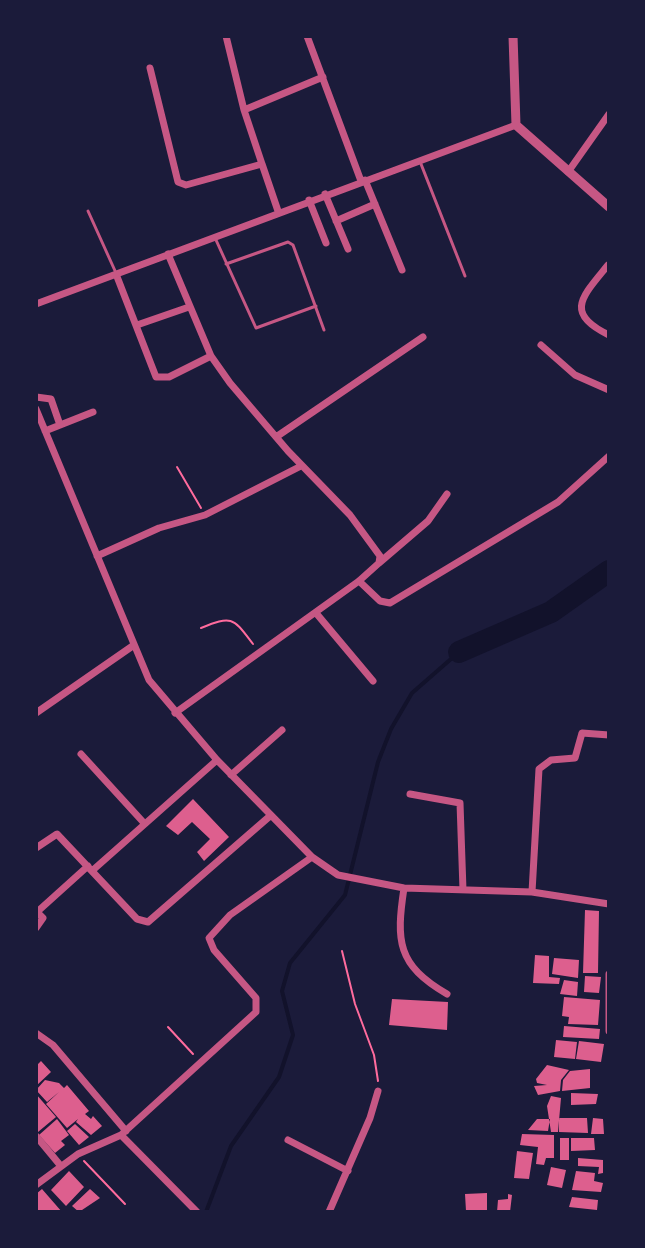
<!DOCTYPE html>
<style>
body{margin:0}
#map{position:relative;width:645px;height:1248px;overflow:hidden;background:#1b1b3a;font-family:Lato,sans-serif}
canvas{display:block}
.frame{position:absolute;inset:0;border:38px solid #1b1b3a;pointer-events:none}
</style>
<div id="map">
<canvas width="645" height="1248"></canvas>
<div class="frame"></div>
</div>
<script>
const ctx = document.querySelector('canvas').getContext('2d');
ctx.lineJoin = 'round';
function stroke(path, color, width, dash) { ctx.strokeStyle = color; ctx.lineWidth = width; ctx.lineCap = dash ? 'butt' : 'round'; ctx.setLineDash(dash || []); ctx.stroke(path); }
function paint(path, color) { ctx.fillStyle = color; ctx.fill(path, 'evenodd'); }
stroke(new Path2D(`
 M206 1212 231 1146 279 1077 293 1035 282 991 290 963 345 895 378 762 391 729 412 693 459 652`), '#12122b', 4);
stroke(new Path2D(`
 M459 652 551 612 609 571`), '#12122b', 22);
paint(new Path2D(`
 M193 799 229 837 204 861 197 852 210 839 192 822 178 835 166 826Z
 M585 910 599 911 598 973H583Z
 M535 955 549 956V977L560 978 559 984 533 983Z
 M554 958 579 960 578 978 552 974Z
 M585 976 601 977 599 993 584 992Z
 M564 980 578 982 577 996 560 994Z
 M564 997 600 1000 598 1025 568 1024 569 1017 562 1016Z
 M392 999 448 1002 447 1030 389 1025Z
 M564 1026 600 1029 599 1039 563 1037Z
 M556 1040 577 1042 575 1059 554 1057Z
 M579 1041 604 1044 601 1062 576 1059Z
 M41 1061 51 1072 36 1086V1066Z
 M547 1065 569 1070 561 1080 560 1091 538 1095 534 1086 547 1085 537 1083 536 1079Z
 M590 1069V1088L562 1091 563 1080 570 1071Z
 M45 1080 59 1083 64 1088 67 1085 89 1111 85 1114 91 1119 93 1116 102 1126 91 1135 76 1122 78 1119 67 1128 46 1104 59 1092 47 1102 36 1090Z
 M571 1093 598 1094 596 1104 571 1105Z
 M36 1094 56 1117 38 1132 36 1130Z
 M551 1096 561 1098 558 1132H551L547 1106Z
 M559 1118H587L588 1133 559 1132Z
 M593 1118 603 1119 604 1134H591Z
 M57 1119 69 1135 61 1141 65 1145 55 1153 39 1135Z
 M537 1119H550L548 1131 528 1130Z
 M75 1124 89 1137 79 1145 67 1131Z
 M522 1134 554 1135V1158H546L544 1165 536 1164 538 1147 520 1145Z
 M560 1138H569V1160H560Z
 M571 1138H594L595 1150 571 1151Z
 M517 1151 533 1153 529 1179 514 1178Z
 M578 1158 603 1160V1173L598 1174 599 1167 578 1166Z
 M551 1167 566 1170 562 1188 547 1185Z
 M69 1171 84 1187 66 1206 51 1190Z
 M576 1171 595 1173 594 1181 603 1183 601 1192 572 1190Z
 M42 1189 62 1212H36V1194Z
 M90 1189 100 1198 79 1212 72 1206Z
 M487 1193V1210L466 1211 465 1194Z
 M508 1194 512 1195 510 1212H497L498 1200 508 1199Z
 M572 1197 598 1200 597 1210 569 1207Z`), '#dd5f8e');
stroke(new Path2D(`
 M177 467 201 508
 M201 628C233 615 233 618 253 644
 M342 951 355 1004 374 1055 378 1081
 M168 1027 193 1054
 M84 1161 125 1204`), '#ff6b9d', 2);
stroke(new Path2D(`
 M421 164 465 276
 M88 211 116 273
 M216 240 256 328 316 306
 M226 264 288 242 293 245 324 330`), '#c65784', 3);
stroke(new Path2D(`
 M226 36 244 110 262 164
 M307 36 361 181
 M150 68 178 182 186 185 262 164 278 211
 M244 110 323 77
 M568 172 609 114
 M365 180 402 270
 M325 194 348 249
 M309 200 326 243
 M336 221 375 204
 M168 254 211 356 230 383 288 451 350 515 380 556 379 563 359 581 175 713
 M608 265C583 296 563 313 609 335
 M116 274 156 377H169L211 356
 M36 304 516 125
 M137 325 189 307
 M541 345 575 375 609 390
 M36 397 51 399 60 425
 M36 409 149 680 217 760 312 857 338 875 404 888 532 892 609 904
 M45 431 93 412
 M276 437 423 337
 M97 556 159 528 205 515 301 466
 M379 563 428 521 447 494
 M359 581 380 601 390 603 558 502 609 456
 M316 613 373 681
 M36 713 134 645
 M81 754 144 823
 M231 775 282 730
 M410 794 460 803 463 890
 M36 848 57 834 137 919 148 922 270 816
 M93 870 217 760
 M404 888C396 941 397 965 447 994
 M532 892 539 769 551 760 575 758 582 733 609 735
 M36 911 43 918 36 928
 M37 912 88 866
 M609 974V1031
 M36 1033 53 1045 126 1131
 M121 1135 197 1212
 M36 1136 60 1165
 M288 1140 348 1171
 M36 1185 78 1154 121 1135 256 1012V998L214 950 209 938 230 915 312 857
 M329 1212 370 1118 378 1091`), '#c65784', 7);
stroke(new Path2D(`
 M513 36 516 125 609 207`), '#c65784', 9);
</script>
